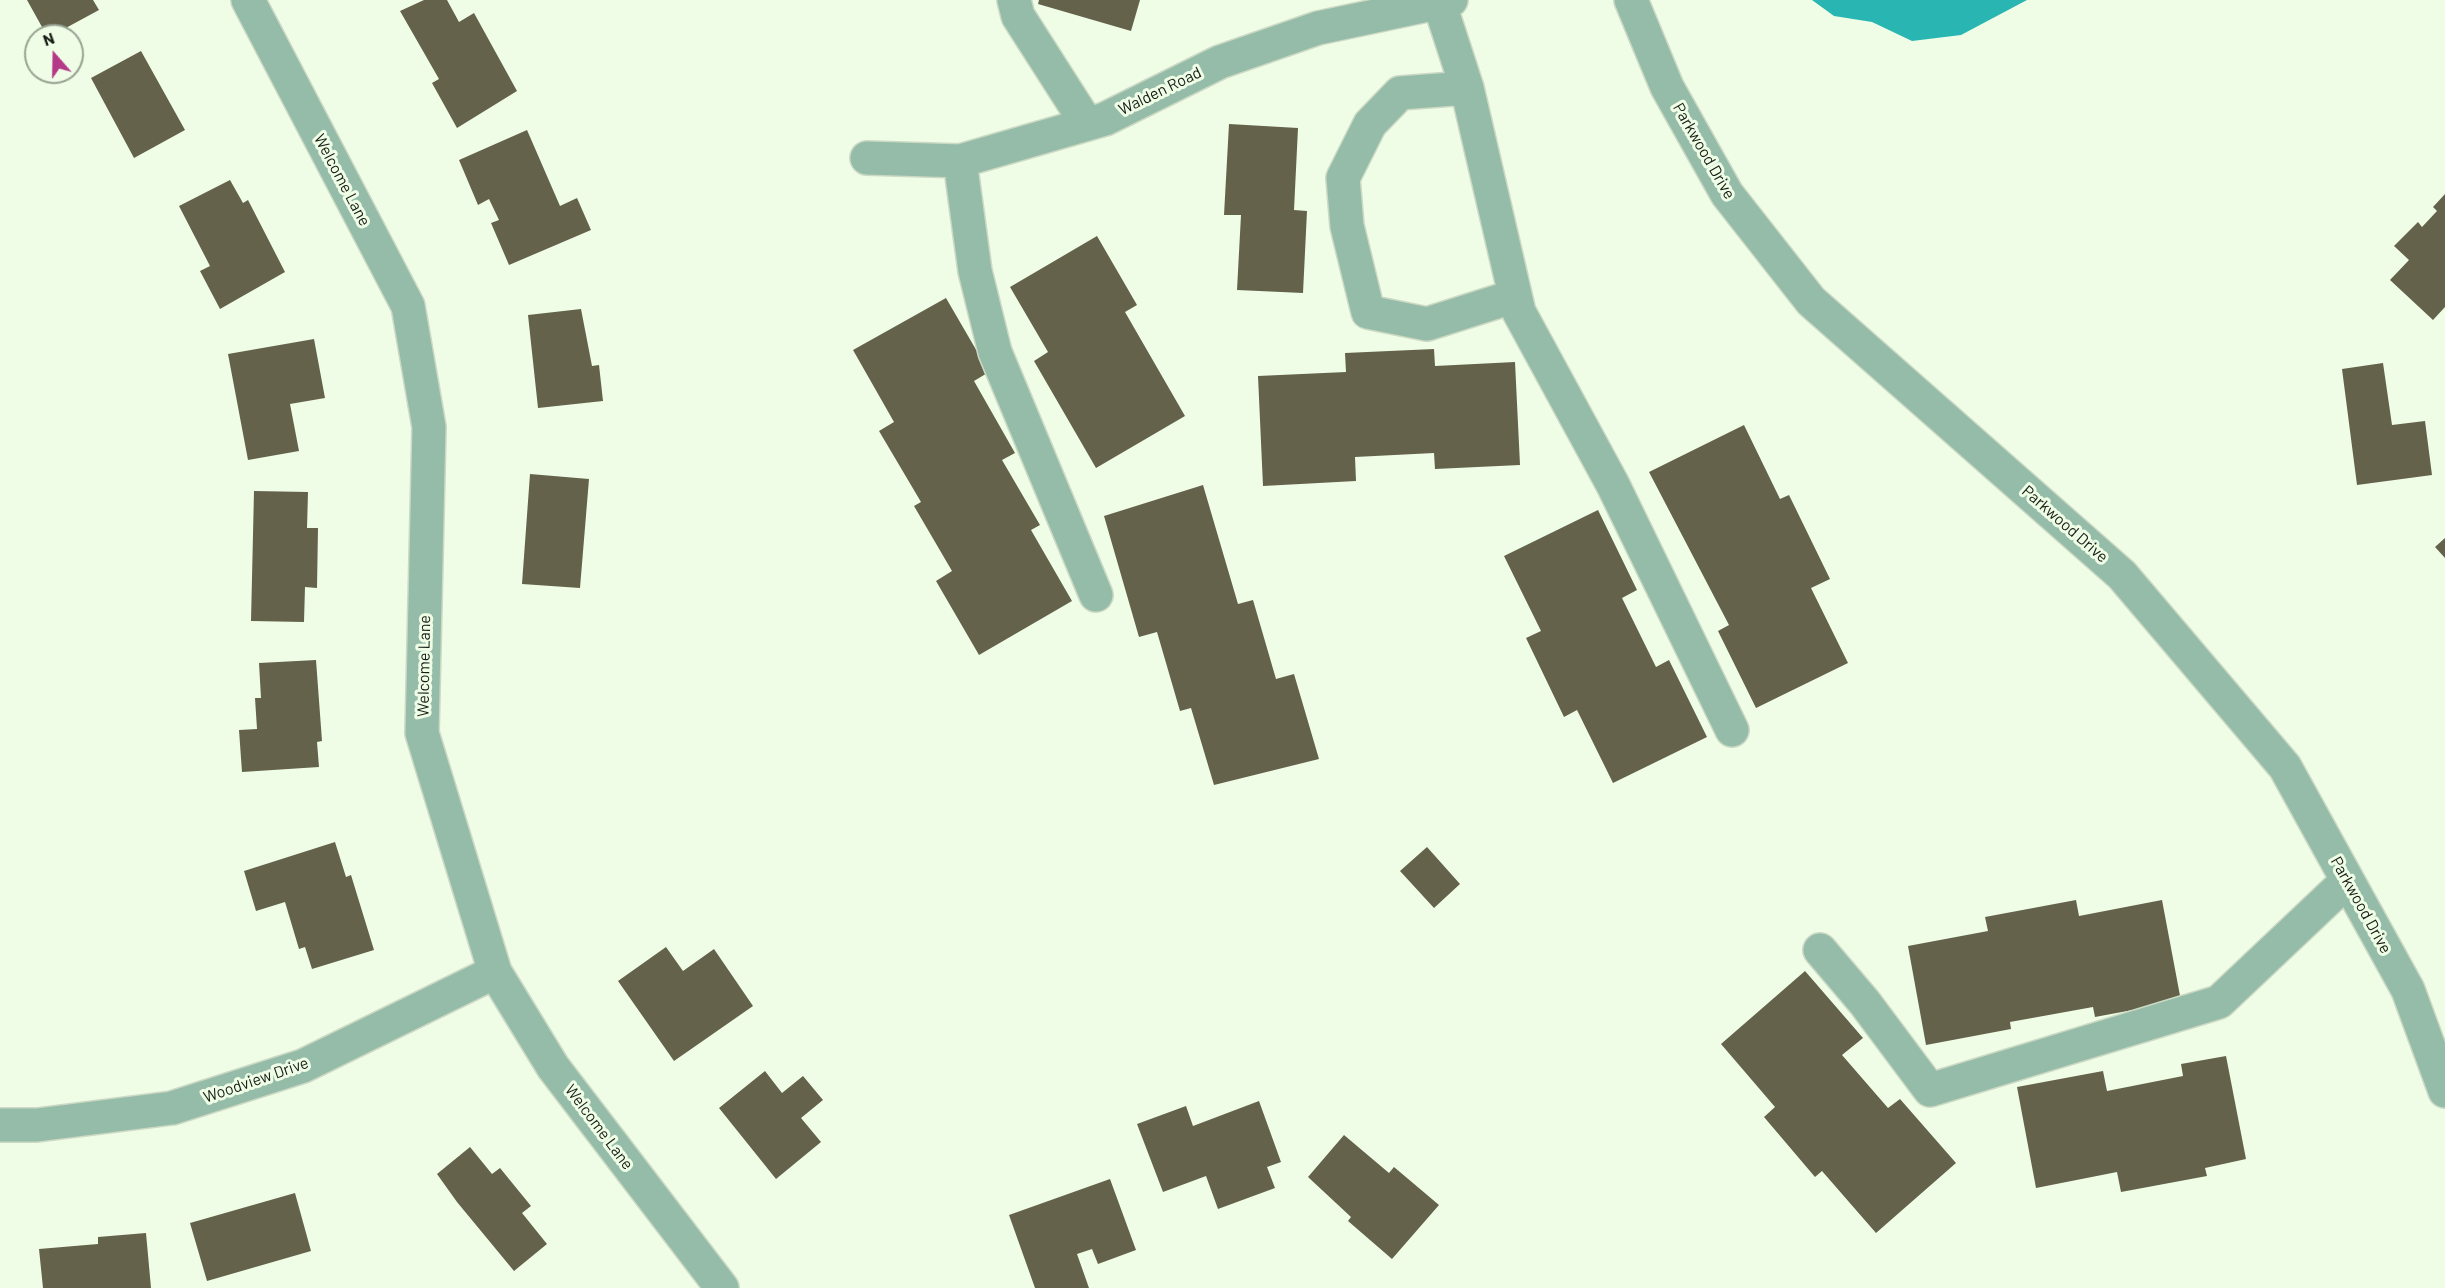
<!DOCTYPE html>
<style>
body{margin:0}
#map{position:relative;width:2445px;height:1288px;overflow:hidden;background:#effde6;font-family:Barlow,sans-serif}
canvas{display:block}
.north{position:absolute;left:24px;top:24px;width:60px;height:60px;box-sizing:border-box;background:#effde6;border:2px solid #98a392;border-radius:50%;rotate:340deg;font-size:16px;font-weight:700;line-height:24px;text-align:center;color:#161b13}
.north::after{content:'';display:block;margin:auto;width:21px;height:27px;background:#b53989;clip-path:polygon(50% 0,100% 100%,50% 72%,0 100%)}
</style>
<div id="map">
<canvas width="2445" height="1288"></canvas>
<div class="north">N</div>
</div>
<script>
const ctx = document.querySelector('canvas').getContext('2d');
ctx.lineJoin = 'round';
function paint(path, color) { ctx.fillStyle = color; ctx.fill(path, 'evenodd'); }
function stroke(path, color, width, dash) { ctx.strokeStyle = color; ctx.lineWidth = width; ctx.lineCap = dash ? 'butt' : 'round'; ctx.setLineDash(dash || []); ctx.stroke(path); }
function drawText(font, color, halo, rows, align = 'center') {
  ctx.font = font + ' Barlow,sans-serif'; ctx.lineWidth = 6; ctx.setLineDash([]); ctx.textBaseline = 'middle'; ctx.strokeStyle = halo; ctx.fillStyle = color; for (const [text, x, y, turn = 0] of rows) {
    ctx.save(); ctx.translate(x, y); ctx.rotate((+turn || 0) * Math.PI / 180); ctx.textAlign = isNaN(turn) ? turn : align; if (halo) ctx.strokeText(text, 0, 0); ctx.fillText(text, 0, 0); ctx.restore();
  }
}
paint(new Path2D(`
 M1812 0H2027L1961 35 1912 41 1872 22 1834 16Z`), '#29b6b3');
paint(new Path2D(`
 M27 0H93L99 10 51 36H47Z
 M424 0H447L459 22 474 13 517 91 457 128 432 83 439 79 400 11Z
 M1039 0H1140L1131 31 1038 4Z
 M141 51 185 130 134 158 91 78Z
 M1229 124 1298 128 1294 210 1307 211 1303 293 1237 290 1241 215H1224Z
 M527 130 560 206 577 198 591 230 509 265 491 223 499 220 489 199 478 205 459 160Z
 M230 180 243 203 248 200 285 272 220 309 200 271 210 266 179 206Z
 M2445 194V307L2433 320 2390 280 2409 260 2394 246 2418 222 2422 227 2437 211 2433 207Z
 M1097 236 1137 305 1125 312 1185 416 1096 468 1034 361 1048 352 1010 287Z
 M946 298 989 372 974 381 1015 453 1002 460 1040 525 1031 530 1072 601 979 655 936 581 952 571 914 506 921 502 879 431 894 422 853 350Z
 M581 309 592 366 599 365 603 401 538 408 528 315Z
 M314 339 325 398 290 404 299 451 248 460 228 354Z
 M1434 349 1435 366 1515 362 1520 465 1435 469 1434 453 1355 457 1356 481 1263 486 1258 376 1346 372 1345 353Z
 M2383 363 2392 425 2425 421 2432 475 2357 485 2342 369Z
 M1744 425 1780 499 1789 495 1830 579 1811 588 1848 663 1756 708 1718 631 1729 625 1649 472Z
 M530 474 589 479 580 588 522 584Z
 M1203 485 1238 604 1253 600 1276 679 1294 674 1319 759 1214 785 1191 708 1180 711 1157 632 1139 637 1104 516Z
 M254 491 308 492 307 528H318L317 588 305 587 304 622 251 621Z
 M1598 510 1637 590 1622 598 1656 667 1669 660 1707 737 1613 783 1577 710 1564 717 1526 638 1541 631 1504 556Z
 M2445 538V558L2435 547Z
 M316 660 322 741 317 742 319 767 242 772 239 730 257 729 255 698H261L259 663Z
 M335 842 346 877 351 875 374 950 312 969 305 947 299 949 285 902 256 911 244 871Z
 M1427 847 1460 884 1434 908 1400 871Z
 M2076 900 2079 916 2162 900 2181 1001 2095 1017 2093 1007 2010 1022 2011 1029 1926 1045 1908 946 1988 931 1985 917Z
 M666 947 683 971 714 949 753 1006 674 1061 618 981Z
 M1805 971 1863 1038 1842 1055 1888 1108 1900 1099 1956 1163 1876 1233 1822 1171 1815 1177 1764 1117 1775 1107 1721 1044Z
 M2226 1056 2246 1159 2205 1168 2207 1176 2121 1192 2117 1172 2036 1188 2017 1087 2103 1071 2107 1091 2183 1076 2181 1064Z
 M765 1071 782 1093 803 1076 823 1100 801 1118 821 1142 776 1179 719 1108Z
 M1259 1101 1281 1162 1267 1167 1275 1188 1218 1209 1206 1176 1163 1192 1137 1124 1186 1106 1193 1126Z
 M1344 1135 1389 1173 1394 1167 1439 1205 1392 1259 1348 1221 1351 1217 1308 1177Z
 M470 1147 492 1174 500 1168 531 1206 522 1213 547 1244 514 1271 457 1202 437 1174Z
 M1110 1179 1136 1250 1098 1264 1092 1249 1077 1254 1089 1288H1035L1009 1215Z
 M295 1193 311 1251 207 1281 190 1223Z
 M146 1233 151 1288H43L39 1249 98 1244V1237Z`), '#64624b');
const minor = new Path2D(`
 M248 0 408 306 429 427 422 733 495 972 553 1067 722 1288
 M1014 0 1018 16 1087 124
 M1439 2 1467 88 1519 312 1613 485 1732 730
 M1467 88 1400 93 1370 124 1343 178 1347 226 1368 312 1427 324 1515 296
 M867 158 960 161 1105 119 1220 62 1318 28 1451 0
 M960 161 975 271 995 352 1096 595
 M1820 950 1865 1003 1930 1090 2219 1002 2347 881
 M0 1125H37L172 1108 303 1066 495 972`);
const tertiary = new Path2D(`
 M1631 0 1667 87 1727 194 1811 301 2122 575 2285 767 2408 990 2445 1091`);
stroke(minor, '#ccd9c4', 36);
stroke(tertiary, '#ccd9c4', 36);
stroke(minor, '#95bca8', 33);
stroke(tertiary, '#95bca8', 33);
drawText('16px', '#161b13', '#effde6', [
 ["Walden Road",1160,91,-26],
 ["Parkwood Drive",1704,151,60],
 ["Welcome Lane",342,180,62],
 ["Parkwood Drive",2065,524,41],
 ["Welcome Lane",424,666,-89],
 ["Parkwood Drive",2361,905,61],
 ["Woodview Drive",256,1080,-19],
 ["Welcome Lane",599,1127,53]
]);
</script>
